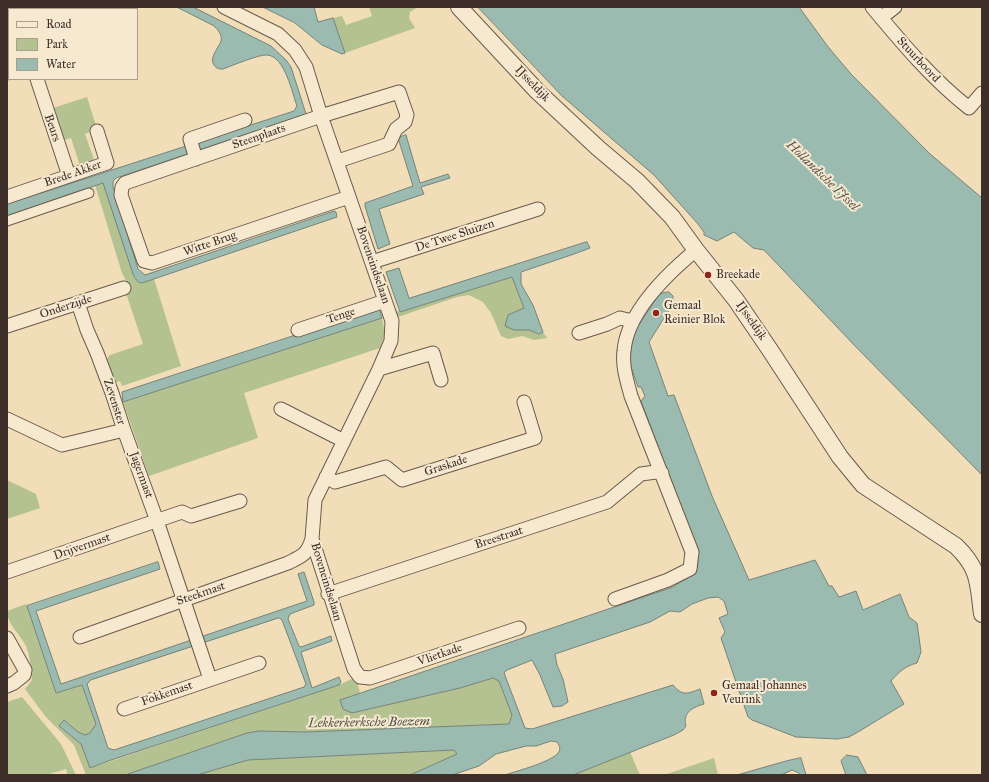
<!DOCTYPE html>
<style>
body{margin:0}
#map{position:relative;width:989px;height:782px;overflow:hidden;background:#f1ddb7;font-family:"IM FELL Great Primer",serif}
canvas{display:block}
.frame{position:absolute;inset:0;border:8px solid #3d2e29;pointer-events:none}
.legend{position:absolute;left:8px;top:8px;width:130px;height:72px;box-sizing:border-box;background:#f6e9d0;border:1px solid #ac9e8d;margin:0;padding:5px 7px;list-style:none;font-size:12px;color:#3d2e29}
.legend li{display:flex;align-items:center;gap:8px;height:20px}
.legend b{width:20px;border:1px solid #ac9e8d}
</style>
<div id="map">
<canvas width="989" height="782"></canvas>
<div class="frame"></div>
<ul class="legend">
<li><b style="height:5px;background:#f6e9d0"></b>Road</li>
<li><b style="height:11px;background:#b4c292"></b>Park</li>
<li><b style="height:11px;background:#9bbbb0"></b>Water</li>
</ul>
</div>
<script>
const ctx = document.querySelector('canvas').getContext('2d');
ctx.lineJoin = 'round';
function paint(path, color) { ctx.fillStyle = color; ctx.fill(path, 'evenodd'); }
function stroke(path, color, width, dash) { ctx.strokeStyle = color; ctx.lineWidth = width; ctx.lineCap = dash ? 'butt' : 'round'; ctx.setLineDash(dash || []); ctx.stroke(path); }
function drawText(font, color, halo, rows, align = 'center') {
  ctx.font = font + ' "IM FELL Great Primer",serif'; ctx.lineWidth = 4; ctx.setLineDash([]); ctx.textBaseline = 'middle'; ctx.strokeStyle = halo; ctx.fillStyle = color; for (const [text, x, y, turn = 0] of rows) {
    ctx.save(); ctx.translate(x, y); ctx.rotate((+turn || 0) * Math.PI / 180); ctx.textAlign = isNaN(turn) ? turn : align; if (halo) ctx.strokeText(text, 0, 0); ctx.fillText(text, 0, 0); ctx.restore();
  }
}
paint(new Path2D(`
 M369 7H418L410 12 409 18 415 28 345 53 333 18 342 16 346 25 372 16Z
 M87 97 97 129 85 134 95 162 80 166 71 138 61 141 50 109Z
 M102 183 105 184 135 279 142 283 154 279 181 366 122 386 120 381 114 383 106 360 110 355 143 344 126 293 130 291V288L122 273 95 185Z
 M512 277 524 308 508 315 521 330H529L538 334 543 332 547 338 534 340 522 336 508 339 501 336 491 313 483 302 469 295 457 297 395 318 393 309 400 312Z
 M382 318 385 333 380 348 244 393 258 438 149 476 123 402Z
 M7 480 36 494 40 508 7 519Z
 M26 604 56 693 82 685 96 724 90 733 85 735 78 732 64 720 75 738 81 744 90 768 339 685 356 677 360 693 340 700 352 713 460 688 493 678 499 681 512 715 509 724 305 732 259 731 247 733 125 775H86L74 745 45 716 25 689 32 680C31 668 30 656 26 646 20 634 7 624 7 611Z
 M22 697 61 744 76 775H68L66 769 46 775H7V702Z
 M454 750 457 754 410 775H197L248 760Z
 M630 752 640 775H573Z
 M714 758 718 775H664Z`), '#b4c292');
const water = new Path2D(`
 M177 7H193L271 46 286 60 291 67 306 114 116 178 113 181V187L138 269 145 275 334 211 336 212 337 217 142 283C137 282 135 279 133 274L103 183 7 216V204L294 111 297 106C292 93 285 56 267 55 260 54 231 66 223 69 216 70 211 64 213 57 217 44 229 40 214 26Z
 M263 7H314L318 22 333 18 345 53 342 54 322 45 295 23Z
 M478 7H799L829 48 851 74 929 153 982 198V475L855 346 764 250 753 248 734 232 717 241 704 235V232L698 224 654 175 562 96Z
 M406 135 420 183 448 174 450 178 421 187 424 194 379 209 390 244 378 249 365 206V203L413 186 398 138Z
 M587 242 590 248 574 254 521 272V284L533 305 543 332 539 334 529 330H514L505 326 508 315 524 308 512 277 400 312 386 272 399 268 409 298Z
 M669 292 673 296V304L649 342 668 396 674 395 712 496 749 580 815 560 829 586H832L839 597 856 591 863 610 900 594 909 617 917 623 921 652 917 663C905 666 899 672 891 681L904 704 858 732 849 737 837 739 796 737 752 720 748 717 721 638 725 632 719 618 728 614 724 601 718 597 708 598 692 604 680 612 670 611 650 622 555 654 557 665 563 679 568 702 562 706 553 707 540 675 532 660 507 670 504 673 525 728 532 729 673 685C682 696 687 694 700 689L704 704C693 707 682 713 686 726L683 730 674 735 573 775H505C517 771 551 762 558 753 561 750 560 746 557 742L551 741 536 746H526L496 754 479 766 452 775H410L457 754 454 750 248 760 197 775H125L247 733 259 731 305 732 509 724 512 715 499 681 493 678 460 688 352 713 343 709 340 700 673 587C692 573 701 577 697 550L641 401 645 396 641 387H638L630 364V348L633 334 659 294Z
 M379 308 382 318 123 402 122 392 134 388Z
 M158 562 160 569 36 611 61 684 307 601 298 574 304 572 314 602V605L290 614 288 619 299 646 301 647 331 636 332 641 301 652 312 688 339 677 341 682 339 685 111 760 90 768 81 744 59 726 64 720 78 732 85 735 90 733 96 724 82 685 56 693 27 606ZM279 618 282 620 306 684 304 687 114 750 108 748 87 684 91 680Z
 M847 755 858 757 867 775H846L841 761Z
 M801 758 806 775H800L799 773 792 770 781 775H737L786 761Z`);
paint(water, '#9bbbb0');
stroke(water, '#75837a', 1);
const pedestrian = new Path2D(`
 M7 221 89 193`);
const minor = new Path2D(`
 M224 7 278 34 295 50 306 67 321 116 392 321 391 341 379 369 315 500 312 539 354 669 360 677 370 678 519 628
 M872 7C902 43 932 79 969 108L982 93
 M881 18 895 7
 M7 73 9 72
 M37 79 69 176
 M196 159 190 139 245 120
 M338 161 389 144 396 129 405 122 407 115 399 92 321 116 125 183 122 187 121 195 144 261 152 263 349 197
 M7 197 107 163 97 131
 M372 262 538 209
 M7 326 124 288
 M298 330 385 301
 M579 333 607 324 620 318 632 321
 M379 369 433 353 441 380
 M281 409 344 441
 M7 419 62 445 124 430 112 393 97 353 87 330 78 303
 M124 430 157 521 210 679
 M326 477 335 482 386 467 402 480 535 438 524 402
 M7 572 182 512 191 516 240 501
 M328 594 607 502 641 474 656 472 662 473
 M615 599 668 580 690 569 692 552 631 396C627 381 622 366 624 351 627 312 667 274 696 250
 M80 637 288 563C302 556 307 555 312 539
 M7 638 25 670 24 675 14 683 7 686
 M124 709 259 663`);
const tertiary = new Path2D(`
 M459 7 538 92 598 148 637 181 672 217 696 250 736 300 770 350 840 457 863 485 956 546C980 569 978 584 982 614`);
stroke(pedestrian, '#6a5a4c', 11);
stroke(minor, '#6a5a4c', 15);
stroke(tertiary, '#6a5a4c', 18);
stroke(pedestrian, '#f6e9d0', 9);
stroke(minor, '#f6e9d0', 13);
stroke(tertiary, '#f6e9d0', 16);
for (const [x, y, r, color] of [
 [708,275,4,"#8f2418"],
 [656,313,4,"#8f2418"],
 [714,693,4,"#8f2418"]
]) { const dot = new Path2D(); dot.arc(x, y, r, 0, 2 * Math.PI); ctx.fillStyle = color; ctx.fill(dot); stroke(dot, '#f6e9d0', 1.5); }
drawText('12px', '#3d2e29', '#f6e9d0', [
 ["Stuurboord",918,60,47],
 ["IJsseldijk",532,84,46],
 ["Beurs",52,128,71],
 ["Steenplaats",259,137,-19],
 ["Brede Akker",73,174,-19],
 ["De Twee Sluizen",455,236,-18],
 ["Witte Brug",210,244,-19],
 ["Boveneindselaan",373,265,71],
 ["Onderzijde",66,307,-18],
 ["Tenge",341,316,-18],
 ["IJsseldijk",751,321,55],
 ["Zevenster",114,402,72],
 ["Graskade",446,466,-18],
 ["Jagermast",141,475,70],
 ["Breestraat",499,538,-18],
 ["Drijvermast",82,547,-19],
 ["Boveneindselaan",326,582,73],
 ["Steekmast",201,594,-19],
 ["Vlietkade",440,655,-19],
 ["Fokkemast",167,694,-19]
]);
drawText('12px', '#3d2e29', '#f6e9d0', [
 ["Breekade",716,275],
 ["Gemaal",664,306],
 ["Reinier Blok",664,320],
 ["Gemaal Johannes",722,686],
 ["Veurink",722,700]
], 'left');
drawText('italic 13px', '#54514b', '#f6e9d0', [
 ["Hollandsche IJssel",822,176,44],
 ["Lekkerkerksche Boezem",369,723,-1]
]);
</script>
